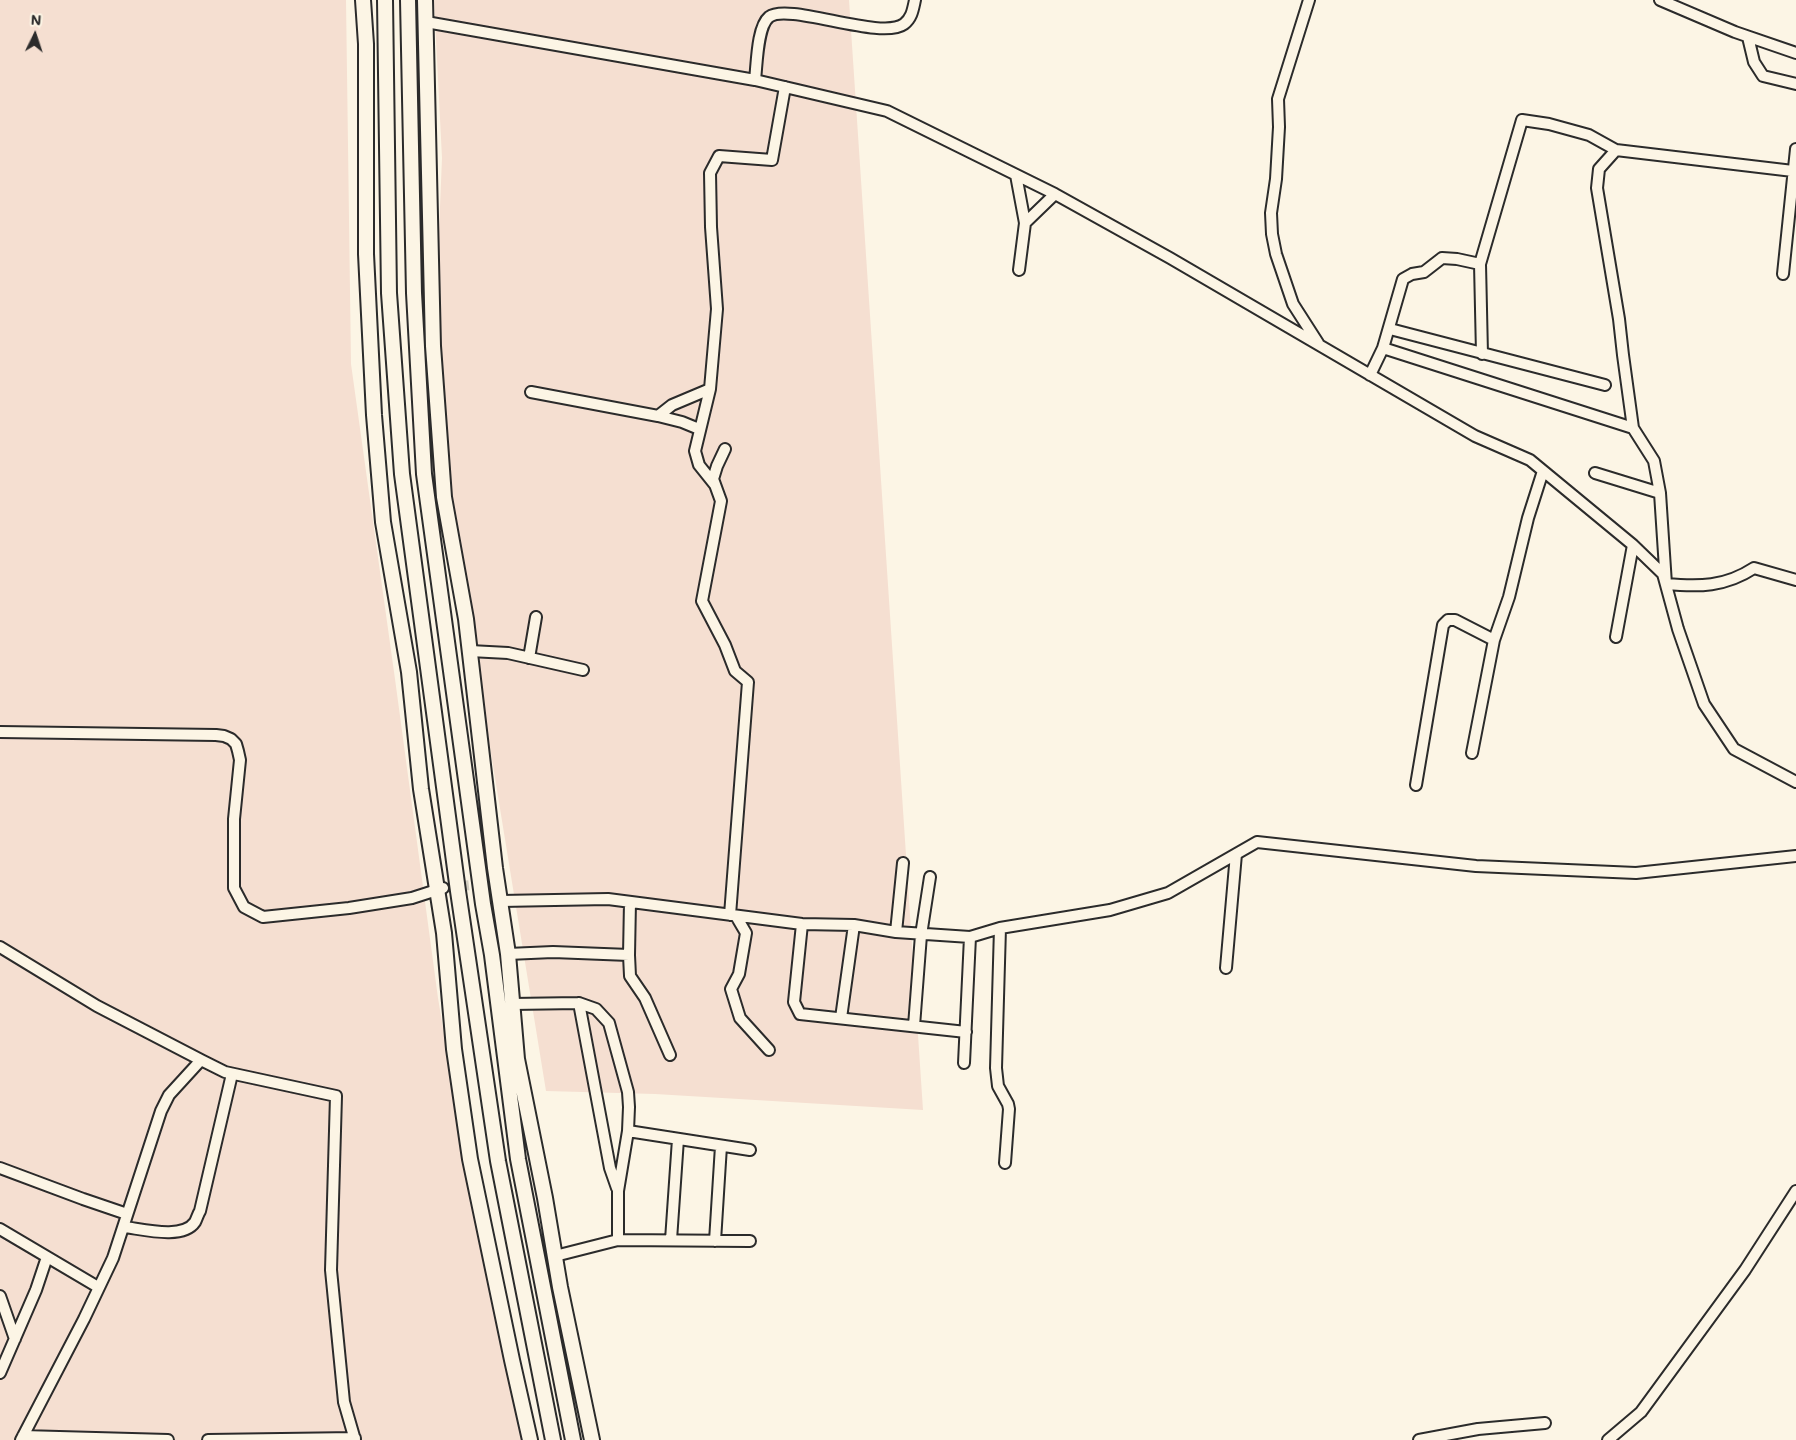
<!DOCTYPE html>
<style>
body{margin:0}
#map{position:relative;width:1796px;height:1440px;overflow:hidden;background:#fcf5e5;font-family:Mali,sans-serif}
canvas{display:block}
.north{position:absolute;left:10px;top:10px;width:50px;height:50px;-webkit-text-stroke:4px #fcf5e5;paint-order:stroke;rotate:4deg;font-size:14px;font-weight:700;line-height:20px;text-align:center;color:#2b2b2b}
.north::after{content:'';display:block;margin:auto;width:18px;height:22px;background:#2b2b2b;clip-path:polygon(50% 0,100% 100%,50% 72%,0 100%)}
</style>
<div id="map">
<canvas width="1796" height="1440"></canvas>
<div class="north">N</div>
</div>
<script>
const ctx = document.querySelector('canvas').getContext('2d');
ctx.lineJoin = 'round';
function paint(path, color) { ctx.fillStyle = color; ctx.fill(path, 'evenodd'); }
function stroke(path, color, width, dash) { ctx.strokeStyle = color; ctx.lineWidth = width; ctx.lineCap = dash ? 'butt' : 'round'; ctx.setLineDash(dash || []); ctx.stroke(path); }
paint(new Path2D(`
 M0 0H346L351 364 395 679 438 998 453 1089 522 1440H0Z
 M434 0H849L923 1110 655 1094 546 1091 454 526 436 304 442 158Z`), '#f5dfd1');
stroke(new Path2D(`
 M444 888 489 883`), '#d2cdc0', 10, [10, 5]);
const minor = new Path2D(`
 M1309 0 1278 99 1279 127 1276 179 1271 213 1272 234 1276 254 1293 304 1318 343
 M1660 0 1735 32 1796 53
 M426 22 755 80 887 111 1055 194 1170 258 1475 436 1530 460 1633 545 1663 574 1678 629 1704 704 1734 749 1796 782
 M1748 37 1754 62 1763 76 1796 84
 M755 80C757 64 757 27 769 17 788 2 881 41 904 24 912 18 913 9 915 0
 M1616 150 1599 169 1597 188 1619 319 1623 355 1633 428
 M1016 175 1025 223 1019 270
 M1025 223 1055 194
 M1783 274 1796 149
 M1390 329 1605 385
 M1383 348 1633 428 1654 461 1660 493 1666 584C1699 587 1725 587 1754 568L1796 580
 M1482 354 1480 264 1522 120 1549 124 1589 135 1616 150 1793 171
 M1370 375 1383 348 1403 279 1412 274 1424 272 1442 258 1457 259 1480 264
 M531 392 658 416 682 422 699 429
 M658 416 672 405 710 389
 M725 449 717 466 713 479 721 501 702 601 725 645 735 671 748 682 730 915
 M1595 473 1660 493
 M715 485 699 465 695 451 710 389 717 309 711 227 710 173 719 156 772 160 785 87
 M1616 637 1633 545
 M470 651 508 653 583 670
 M529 658 536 617
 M0 732 216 735 224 736 231 739 236 744 238 751 240 760 234 819V888L244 907 263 917 349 908 412 898 443 888
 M1472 753 1494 640 1509 597 1528 518 1543 471
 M1416 785 1443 625 1448 620H1455L1494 640
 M501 901 608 899 802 924 854 925 896 932 970 937 1000 928 1110 910 1168 893 1257 842 1476 866 1636 873 1796 856
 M630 902 629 955 630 976 645 998 670 1055
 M736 916 746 933 739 974 731 989 740 1018 769 1050
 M802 924 794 1002 800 1014 966 1032
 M1000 928 996 1068 998 1086 1008 1104 1009 1109 1005 1163
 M896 932 903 863
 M0 947 97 1006 201 1060 169 1095 161 1111 113 1258 84 1319 21 1440
 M508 954 553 952 629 955
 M1226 968 1236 854
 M579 1003 610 1168 617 1188
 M512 1004 579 1003 596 1009 609 1023 628 1092 629 1107 628 1131 618 1191V1240
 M841 1018 854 925
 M914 1026 921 935 930 877
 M201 1060 225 1072 336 1096 331 1270 344 1402 355 1440
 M964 1063 970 937
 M628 1131 750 1150
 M0 1168 83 1199 127 1214
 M124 1227C142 1229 183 1240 195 1222 197 1218 198 1214 200 1211L232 1074
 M0 1229 98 1287
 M671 1240 678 1139
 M715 1241 721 1146
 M555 1256 618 1240 750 1241
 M0 1296 15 1339
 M0 1373 36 1290 47 1257
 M23 1436 168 1440
 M208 1440 355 1438
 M1419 1440 1478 1429 1545 1423
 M1608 1440 1641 1412 1745 1270 1796 1191`);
const highway = new Path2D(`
 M363 0 366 44V254L374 415 383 522 409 672 421 789 444 933 454 1049 470 1159 512 1360 530 1440
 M385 0 389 293 402 474 458 891 498 1161 553 1440
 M408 0 414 293 424 474 483 904 492 955 518 1159 573 1440
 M425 0 433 346 444 497 466 619 495 868 508 954 517 1059 545 1198 560 1287 592 1440`);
stroke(minor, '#2b2b2b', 14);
stroke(highway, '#2b2b2b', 18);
stroke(minor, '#fcf5e5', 10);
stroke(highway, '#fcf5e5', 14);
</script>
